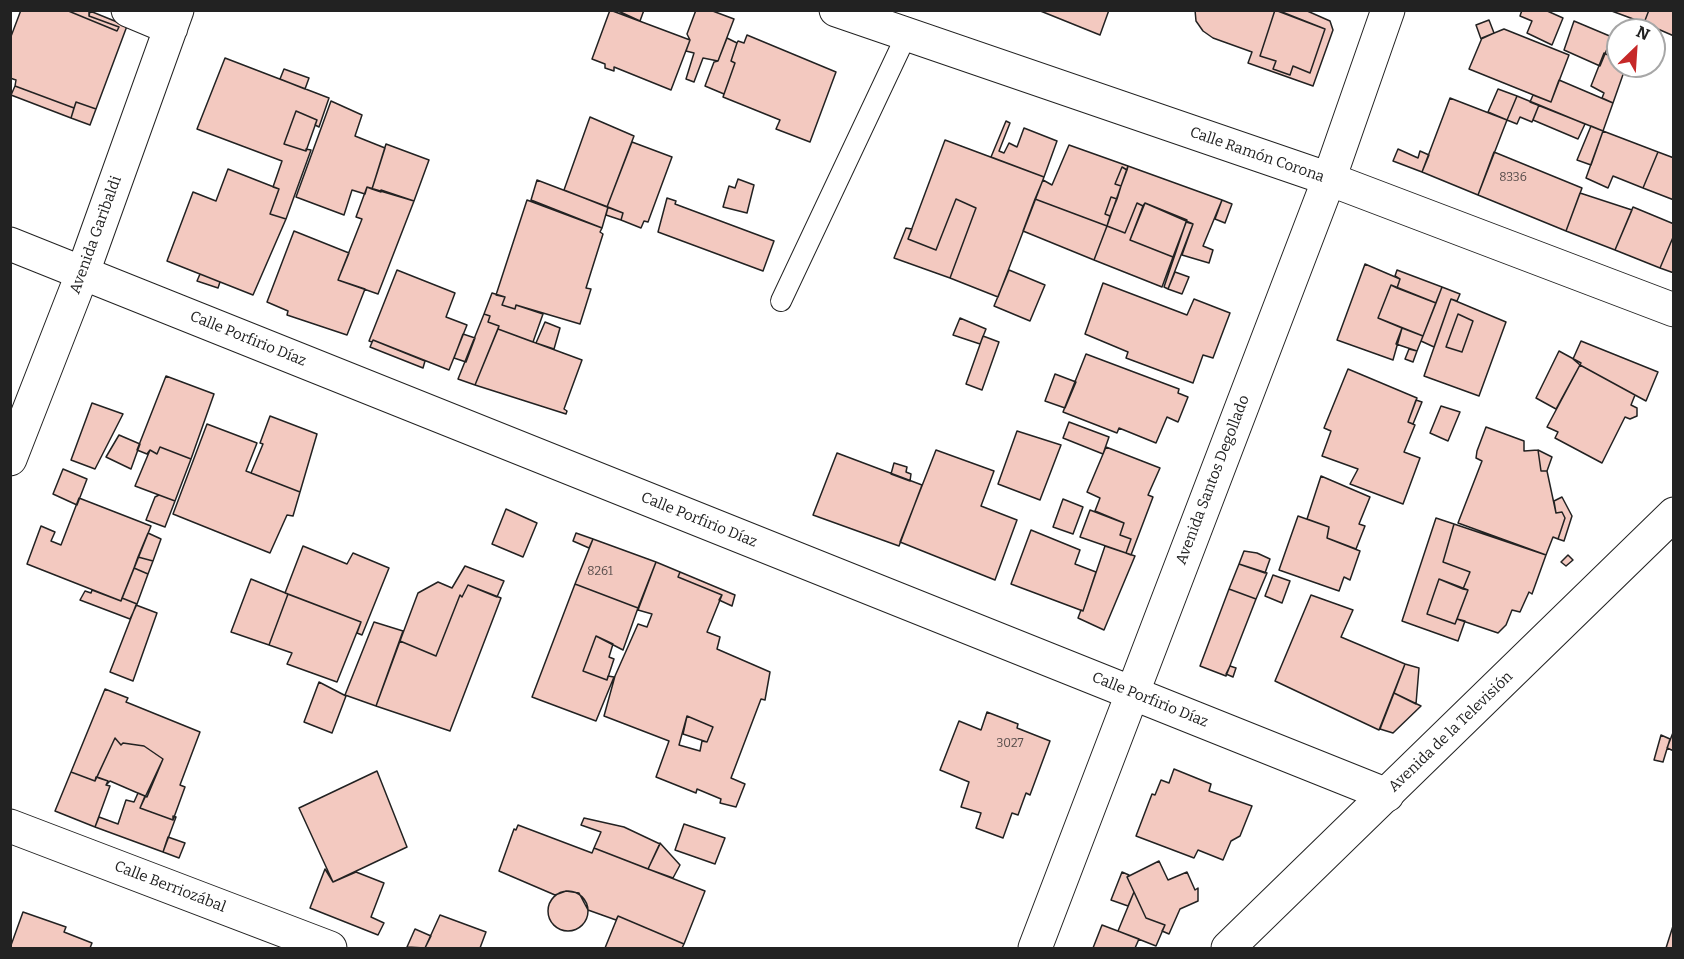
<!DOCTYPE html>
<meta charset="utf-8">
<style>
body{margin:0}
#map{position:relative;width:1684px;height:959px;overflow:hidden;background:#fff;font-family:Bitter,serif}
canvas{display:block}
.frame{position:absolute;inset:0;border:12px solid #222;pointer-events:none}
.north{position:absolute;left:1606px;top:18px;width:60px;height:60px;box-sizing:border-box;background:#fff;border:2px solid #a7a7a7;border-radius:50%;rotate:25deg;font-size:16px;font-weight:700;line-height:24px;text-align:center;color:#222}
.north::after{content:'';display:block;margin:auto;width:21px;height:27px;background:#c62828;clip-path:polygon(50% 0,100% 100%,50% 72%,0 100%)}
</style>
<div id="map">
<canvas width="1684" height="959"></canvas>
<div class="frame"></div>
<div class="north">N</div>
</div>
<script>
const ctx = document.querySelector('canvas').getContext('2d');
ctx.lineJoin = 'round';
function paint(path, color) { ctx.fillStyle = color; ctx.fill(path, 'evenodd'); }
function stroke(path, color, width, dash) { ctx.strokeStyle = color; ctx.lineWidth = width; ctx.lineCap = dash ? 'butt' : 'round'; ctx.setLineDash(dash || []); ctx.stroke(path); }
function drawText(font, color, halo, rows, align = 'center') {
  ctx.font = font + ' Bitter,serif'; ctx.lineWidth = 4.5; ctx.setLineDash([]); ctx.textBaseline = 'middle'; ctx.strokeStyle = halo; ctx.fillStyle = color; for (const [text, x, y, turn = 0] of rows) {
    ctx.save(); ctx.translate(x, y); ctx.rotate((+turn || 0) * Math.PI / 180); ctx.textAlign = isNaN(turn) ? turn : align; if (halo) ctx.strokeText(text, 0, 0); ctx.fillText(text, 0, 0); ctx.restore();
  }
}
const building = new Path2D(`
 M21 10H66L117 31 119 27 89 16 90 11 127 26 96 109 76 102 74 108 15 86 16 80 10 78V39Z
 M66 10H89V16L119 27 117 31Z
 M610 10 690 40 671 90 614 67V71L605 68V64L592 59Z
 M616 10H644L640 21Z
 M696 10H710L734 19 718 61 703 58 694 82 686 79 694 53 686 51 690 40 687 34Z
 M1038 10H1109L1100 35Z
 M1195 10H1275L1260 56 1276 61 1273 69 1290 75 1293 66 1310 73 1325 29 1277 10H1305L1330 21 1333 30 1313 86 1248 63 1252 52 1213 38 1203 31 1196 21Z
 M1275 10 1325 29 1310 73 1293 66 1290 75 1273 69 1276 61 1260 56Z
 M1522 10H1545L1563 18 1552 45 1527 33 1532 21 1520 16Z
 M1609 10H1649L1644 23Z
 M1649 10H1674V36L1644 23Z
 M1489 20 1494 33 1481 39 1476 25Z
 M1574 21 1612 37 1600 66 1564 50Z
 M1504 29 1569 55 1551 102 1469 69 1482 38Z
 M747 35 836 72 810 142 776 129 780 120 723 97 735 63 731 61 737 43 738 41 744 43Z
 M727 38 737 43 731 61 735 63 724 94 705 86 714 62 718 61Z
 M1604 53 1618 60V66H1626L1613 103 1602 98 1604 93 1591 86Z
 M225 58 329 98 319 127 315 125 317 120 296 111 284 144 306 151V149L311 150 286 219 270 214 279 189 273 187 282 161 197 129Z
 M284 69 309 78 305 89 280 79Z
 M1559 80 1613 103 1603 131 1530 102 1533 95 1551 102Z
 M15 86 74 108 71 118 11 95Z
 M1498 89 1517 96 1507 120 1488 112Z
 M1517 96 1539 105 1532 122 1520 117 1517 124 1507 120Z
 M1450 98 1507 120 1478 195 1422 172Z
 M331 101 362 115 355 136 385 148 372 189 367 187 365 194 352 190 344 215 296 197Z
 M76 102 96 109 90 125 71 118Z
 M1539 105 1585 124 1578 139 1533 120Z
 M296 111 317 120 306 151 284 144Z
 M590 117 634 136 607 207 564 190Z
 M1006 121 1010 123 999 151 1004 153 1009 143 1017 147 1024 128 1057 141 1044 177 991 157Z
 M1591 126 1603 131 1591 165 1577 160Z
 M1603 131 1658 152 1643 188 1613 176 1608 188 1586 178Z
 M945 140 1044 177 998 297 950 278 976 208 956 199 936 250 908 239Z
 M632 142 672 157 648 222 644 221 641 228 621 220 623 213 607 207Z
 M386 144 429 160 414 201 381 190V192L372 189Z
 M1069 145 1128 166 1127 170 1122 167 1115 184 1121 186 1117 199 1111 197 1105 214 1110 216 1107 226 1035 199 1043 180 1052 185Z
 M1398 149 1418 158 1420 151 1429 155 1422 172 1393 161Z
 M1494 152 1582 188 1566 231 1478 195Z
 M1658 152 1674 158V200L1643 188Z
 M1128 166 1222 200 1203 246 1213 250 1209 263 1182 255 1193 224 1145 203 1143 206 1137 203 1125 233 1107 226Z
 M1122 167 1127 170 1121 186 1115 184Z
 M228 169 279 189 270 214 286 219 253 295 167 261 193 192 216 201Z
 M738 179 754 185 747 213 723 207 729 186 735 188Z
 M537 180 608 207 602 228 531 200Z
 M367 187 414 201 378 294 338 280 362 219 356 217Z
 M1580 193 1632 210 1615 250 1566 231Z
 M1111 197 1117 199 1110 216 1105 214Z
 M667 198 676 201 675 204 774 241 763 271 658 232Z
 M956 199 976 208 950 278 894 258 906 228 912 229 908 239 936 250Z
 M1035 199 1107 226 1094 260 1023 231Z
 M527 200 602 228 600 232 603 234 586 288 591 289 580 324 516 305 515 309 502 305 505 297 496 295Z
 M1222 200 1232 204 1225 223 1215 219Z
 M1137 203 1143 206 1130 240 1173 257 1162 287 1094 260 1107 226 1125 233Z
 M1145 203 1187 220 1173 257 1130 240Z
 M608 207 623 213 621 220 606 215Z
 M1633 207 1674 224V235L1660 268 1615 250Z
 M1186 222 1193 224 1168 289 1164 287Z
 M294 231 349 253 338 280 365 289 347 335 287 315 288 311 267 302Z
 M1674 235V273L1660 268Z
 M1365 264 1400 279 1397 288 1391 285 1378 318 1402 328 1393 360 1337 340Z
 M397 270 455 293 446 317 467 325 449 370 373 340 372 342 369 341Z
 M1009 270 1045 285 1030 321 994 306Z
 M1397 270 1442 287 1436 303 1397 288 1400 279 1395 276Z
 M1175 272 1189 277 1182 294 1168 289Z
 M200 274 220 282 218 288 197 281Z
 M1103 283 1187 315 1194 299 1230 313 1213 358 1203 355 1193 383 1126 358 1128 352 1085 334Z
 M1391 285 1436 303 1423 336 1378 318Z
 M1442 287 1460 294 1457 301 1451 299 1434 347 1421 341Z
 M492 293 505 297 502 305 515 309 516 305 543 314 533 342 498 329 499 326 488 322 490 316 484 314Z
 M1451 299 1506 322 1479 396 1424 376ZM1458 314 1473 321 1462 352 1446 347Z
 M484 314 490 316 488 322 499 326 475 385 458 379Z
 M1458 314 1473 321 1462 352 1446 347Z
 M960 318 986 329 980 344 953 335Z
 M545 322 560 328 554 349 536 343Z
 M1402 328 1423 336 1417 351 1396 344Z
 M498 329 582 360 564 409 567 411 566 414 475 385Z
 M463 334 475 338 466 362 454 358Z
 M983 336 999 342 982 390 966 384Z
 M373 340 425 361 423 368 370 347Z
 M1581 341 1658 372 1646 401 1580 365 1573 359Z
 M1409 349 1417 351 1413 362 1405 359Z
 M1559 351 1581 363 1556 409 1536 398Z
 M1086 354 1179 389 1178 393 1188 397 1178 422 1167 417 1156 443 1119 428 1117 433 1063 412Z
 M1580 365 1635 395 1631 405 1637 408V416L1630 419 1625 417 1602 463 1555 438 1558 432 1547 427Z
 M1348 369 1417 398 1408 422 1415 425 1404 452 1420 458 1403 504 1350 484 1358 469 1322 456 1331 431 1324 428Z
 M1055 374 1076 382 1065 408 1045 401Z
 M166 376 214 394 191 459 160 447 157 454 150 450 147 454 137 450Z
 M1416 400 1422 402 1413 424 1408 422Z
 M92 403 123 414 95 469 71 460Z
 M1441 406 1460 412 1448 441 1430 433Z
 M270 416 317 434 300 492 251 473 263 444 260 443Z
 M1069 422 1109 437 1103 454 1063 438Z
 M207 424 257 443 246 471 300 492 293 516 287 515 270 553 173 514Z
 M1486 427 1524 441V451L1538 450 1541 471H1547L1556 513 1562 512 1565 518 1558 539 1553 537 1546 555 1458 523 1482 461 1476 458 1477 451Z
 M1017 431 1061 445 1040 500 998 484Z
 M119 435 140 444 131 469 106 457Z
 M160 447 191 459 175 501 135 486 150 450 157 454Z
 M1106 447 1160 468 1148 495 1153 497 1131 555 1126 553 1131 539 1120 535 1124 523 1095 511 1100 498 1087 492Z
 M936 450 994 471 981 506 1017 520 995 580 900 542Z
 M1538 450 1552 457 1547 471H1541Z
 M837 453 922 485 899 546 813 515Z
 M894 463 907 467 906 472 911 474 910 481 891 474Z
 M63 469 87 479 77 505 53 494Z
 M1321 476 1370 497 1359 524 1365 526 1356 549 1327 538 1329 527 1307 519Z
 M159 495 175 501 165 527 146 520 155 497Z
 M1562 497 1572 516 1564 541 1558 539 1565 518 1562 512 1556 513 1554 501Z
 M79 498 151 526 121 601 27 564 41 526 55 532 51 541 61 545Z
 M1063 499 1083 507 1073 534 1053 527Z
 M506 509 537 523 523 557 492 544Z
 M1090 510 1124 523 1120 535 1131 539 1126 553 1080 537Z
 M1298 516 1329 527 1327 538 1360 551 1350 580 1344 577 1339 591 1279 570Z
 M1436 518 1454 524 1443 562 1470 572 1463 589 1439 579 1427 614 1455 624 1457 619 1465 621 1458 641 1402 621Z
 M1454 524 1546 555 1532 594 1529 592 1520 612 1512 610 1506 625 1498 633 1457 619 1468 590 1463 589 1470 572 1443 562Z
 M1031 530 1080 550 1075 564 1096 572 1083 611 1011 584Z
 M148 533 161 539 153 561 138 557Z
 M576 533 593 539 589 548 573 541Z
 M593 539 656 562 638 608 575 584Z
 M303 546 347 564 353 553 389 568 362 635 357 633 361 622 285 593Z
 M1105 546 1135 556 1104 630 1078 618 1081 610 1083 611Z
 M1244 551 1257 553 1270 559 1265 573 1239 564Z
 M1568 555 1573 560 1566 566 1561 562Z
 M138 557 153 561 148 574 134 568Z
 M656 562 680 572 678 577 722 595 707 632 720 637 717 649 770 672 765 700 761 699 731 778 745 784 736 807 720 803 721 799 697 789 696 793 656 777 669 741 604 716 615 676 638 624 647 627 652 614 638 610ZM687 716 713 727 707 742 702 741 700 751 679 745Z
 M1239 564 1267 573 1256 599 1229 589Z
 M465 566 504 581 497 597 468 585 462 597 460 595 436 656 400 641 418 593 438 582 452 588Z
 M134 568 148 574 137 604 122 598Z
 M680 572 735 595 732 606 719 600 722 595 678 577Z
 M1273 575 1290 581 1282 603 1265 596Z
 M251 579 288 594 269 645 231 632Z
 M1439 579 1468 590 1455 624 1427 614Z
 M575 584 638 608 623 650 596 636 583 671 607 680 608 676 614 677 596 721 532 697Z
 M468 585 501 598 450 731 376 706 400 641 436 656 460 595 462 597Z
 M1229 589 1256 599 1226 676 1200 666Z
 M92 590 121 601 122 598 137 604 130 619 80 600 85 591 91 593Z
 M288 594 361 622 337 682 287 664 292 653 269 645Z
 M1311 595 1353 610 1341 637 1405 664 1379 730 1275 681Z
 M136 605 157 613 133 681 110 672Z
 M374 622 403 631 376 706 345 695Z
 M596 636 613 644 609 657 614 659 607 680 583 671Z
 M1405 664 1419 668 1416 704 1394 693Z
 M1230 666 1236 668 1233 677 1226 674Z
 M319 682 346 696 332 733 304 722Z
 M105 689 128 698 126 702 200 732 180 785 185 787 173 820 140 808 163 759 144 746 123 743 121 745 115 738 95 781 71 772Z
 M1394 693 1421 706 1393 733 1380 729Z
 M987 712 1018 724 1017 728 1050 741 1030 795 1026 793 1018 815 1012 813 1003 838 976 828 981 813 961 807 969 782 940 770 959 721 981 730Z
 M687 716 713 727 707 742 683 734Z
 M1674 730V751L1667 748Z
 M1661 735 1670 739 1663 762 1654 760Z
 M115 738 121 745 123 743 144 746 163 759 147 797 110 781 106 785 108 781 97 777Z
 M1174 769 1211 784 1209 791 1252 806 1240 836 1231 841 1223 860 1198 850 1194 858 1136 836 1152 794 1155 795 1161 780 1169 783Z
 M377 771 407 847 333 882 299 808Z
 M71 772 95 781 96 777 108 781 106 785 110 786 95 827 55 811Z
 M138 793 145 796 140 808 173 820V816L176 817 163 852 95 827 99 817 118 824 126 800 134 802Z
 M584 818 624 827 660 844 648 869 594 848 601 832 581 825Z
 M684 824 725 838 715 864 675 850Z
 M518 825 592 853 594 848 705 891 684 944 618 916 616 920 588 910 579 893 566 891 555 895 499 871 514 829 516 830Z
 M168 837 185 843 179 858 163 852Z
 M660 843 680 865 673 878 648 869Z
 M1159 861 1168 880 1187 872 1195 890 1198 888V901L1180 909 1169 934 1162 931 1165 925 1146 918 1127 877Z
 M325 869 333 882 356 872 384 883 371 917 384 923 378 935 310 908Z
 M1122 872 1129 875 1127 877 1134 892 1128 906 1111 900Z
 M548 911a20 20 0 1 1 40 0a20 20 0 1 1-40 0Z
 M1134 892 1146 918 1165 925 1156 946 1118 931Z
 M23 912 66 927 64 932 92 943 90 948H10Z
 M440 915 486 932 480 948H425Z
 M618 916 684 944 682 948H605Z
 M1102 925 1139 939 1135 948H1093Z
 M1673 926 1674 948H1666Z
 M415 929 431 936 425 948 407 947Z`);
paint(building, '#f3c9c0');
stroke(building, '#222', 1.5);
const lane = new Path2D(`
 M781 301 906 36`);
const street = new Path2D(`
 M128 10 171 28
 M836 10 1329 179 1674 310
 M10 244 1387 795
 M83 272 177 10
 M10 826 330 948
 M1035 948 1329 179 1388 10`);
const secondary = new Path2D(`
 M10 459 83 272
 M1228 948 1674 514`);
stroke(lane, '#222', 22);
stroke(street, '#222', 35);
stroke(secondary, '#222', 35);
stroke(lane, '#fff', 20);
stroke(street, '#fff', 33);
stroke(secondary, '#fff', 33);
drawText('12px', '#564c4a', null, [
 ["8336",1513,178],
 ["8261",600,572],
 ["3027",1010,744]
]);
drawText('15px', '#222', '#fff', [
 ["Calle Ramón Corona",1257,155,19],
 ["Avenida Garibaldi",96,235,-70],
 ["Calle Porfirio Díaz",248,339,22],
 ["Avenida Santos Degollado",1213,480,-69],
 ["Calle Porfirio Díaz",699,520,22],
 ["Calle Porfirio Díaz",1150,700,22],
 ["Avenida de la Televisión",1451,732,-44],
 ["Calle Berriozábal",170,887,21]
]);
</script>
